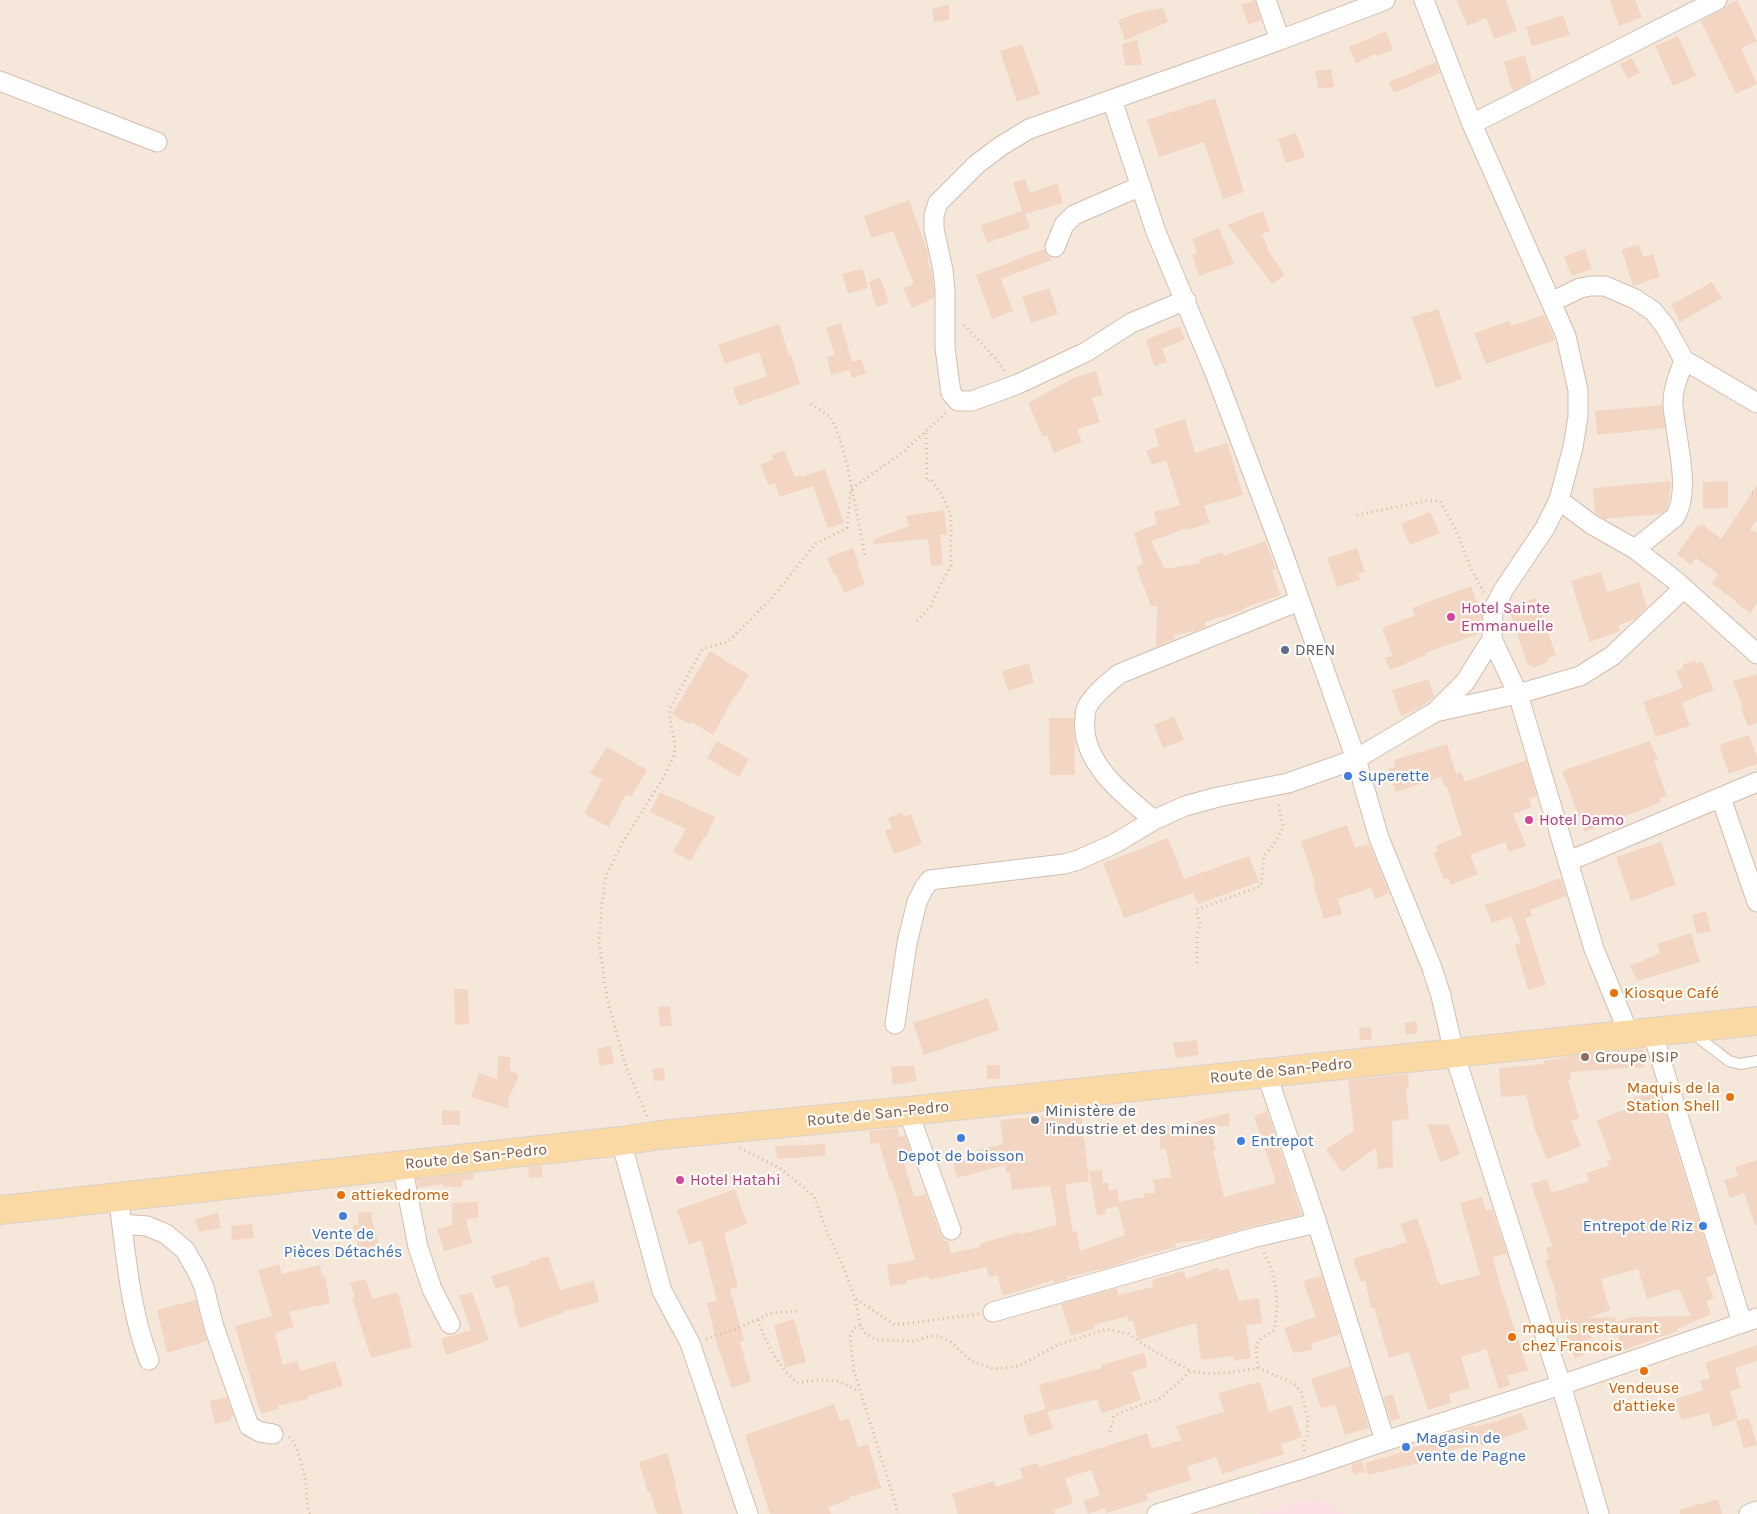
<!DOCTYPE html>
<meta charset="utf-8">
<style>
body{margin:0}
canvas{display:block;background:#fdf6ec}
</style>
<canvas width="1757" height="1514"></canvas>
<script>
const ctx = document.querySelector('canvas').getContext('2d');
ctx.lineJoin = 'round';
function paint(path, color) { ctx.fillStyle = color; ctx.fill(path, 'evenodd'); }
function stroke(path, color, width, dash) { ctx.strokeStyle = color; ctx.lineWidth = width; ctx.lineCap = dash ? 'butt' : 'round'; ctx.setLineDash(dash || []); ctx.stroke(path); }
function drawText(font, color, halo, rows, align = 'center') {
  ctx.font = font + ' Karla,sans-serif'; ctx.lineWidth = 4.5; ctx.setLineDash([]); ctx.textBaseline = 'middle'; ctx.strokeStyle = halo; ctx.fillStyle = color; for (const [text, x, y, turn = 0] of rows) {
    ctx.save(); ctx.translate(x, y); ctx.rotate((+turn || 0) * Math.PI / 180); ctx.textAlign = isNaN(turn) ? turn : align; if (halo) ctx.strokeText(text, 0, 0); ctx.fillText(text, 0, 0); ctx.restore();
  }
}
paint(new Path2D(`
 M0 0H1757V1514H0Z`), '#f5e8da');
paint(new Path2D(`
 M1316 1497 1346 1514H1259Z`), '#fbdfe3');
paint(new Path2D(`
 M1255 0 1261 20 1249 25 1241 5Z
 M1456 0H1506L1517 31 1494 39 1486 18 1468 26Z
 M1610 0H1635L1642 17 1619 26Z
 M1737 0 1757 41 1741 48 1757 84 1736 94 1701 21Z
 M949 4V20L934 22 932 9Z
 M1163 8 1168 22 1125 40 1118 20 1141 12Z
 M1563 15 1570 35 1532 46 1526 27Z
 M1386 31 1393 50 1377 56 1376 54 1356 63 1349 47Z
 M1678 36 1696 76 1673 86 1655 46Z
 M1137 40 1142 65H1125L1122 44Z
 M1022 44 1040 94 1017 102 1000 51Z
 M1525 55 1532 81 1512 91 1504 62Z
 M1632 58 1640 73 1628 79 1620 64Z
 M1436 62 1440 73 1394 93 1389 82Z
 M1331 69 1334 87 1318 89 1315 71Z
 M1215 98 1244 192 1223 199 1204 142 1159 157 1147 120Z
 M1296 133 1305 157 1286 163 1278 139Z
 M1025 179 1030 193 1057 183 1063 203 1025 214 1030 228 987 243 981 225 1022 211 1013 183Z
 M909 200 927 250 929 260H927L932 272 934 292V298L912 308 903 288 914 284 893 231 871 238 864 216Z
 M1263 211 1270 231 1262 234 1269 252 1285 275 1272 284 1228 225Z
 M1219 228 1234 264 1199 276 1192 255 1197 253 1192 239Z
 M1639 244 1643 257 1653 254 1660 277 1633 286 1622 250Z
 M1044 249 1052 260 1001 279 1013 311 992 319 976 275Z
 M1585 249 1592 269 1571 276 1564 256Z
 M863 269 868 288 848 294 842 274Z
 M880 277 889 303 876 307 869 282Z
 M1712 282 1722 298 1680 322 1671 305Z
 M1049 288 1058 314 1031 323 1022 297Z
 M1438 309 1462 379 1436 388 1412 317Z
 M1544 315 1555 340 1486 364 1474 333 1510 321 1511 326Z
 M841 323 852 362 861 359 866 374 852 378 849 370 831 375 827 357 835 355 826 328Z
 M779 324 789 355H791L800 384 739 406 733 388 767 376 759 352 725 364 718 345Z
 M1180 326 1185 339 1162 349 1167 362 1154 366 1146 340Z
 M1096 371 1103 395 1092 398 1100 422 1077 429 1082 442 1054 453 1047 435 1043 437 1028 403 1075 377Z
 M1662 405 1665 428 1597 435 1595 411Z
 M1185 419 1195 453 1227 443 1243 495 1204 506 1210 523 1188 530 1187 528 1151 541 1165 569 1200 563 1199 559 1223 552 1224 556 1265 541 1276 569 1272 571 1281 595 1244 608 1245 610 1205 622 1206 627 1195 631 1174 635 1175 639 1156 647 1157 606H1151L1136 567 1143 564 1134 533 1157 524 1154 512 1180 505 1166 460 1152 465 1146 451 1159 446 1154 429Z
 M784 450 795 477 801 475V477L825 469 844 523 828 528 813 486 779 497 775 483 769 486 760 465 774 459 772 455Z
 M1671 481 1669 502 1666 510 1661 514 1604 519 1595 513 1593 488Z
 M1728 481V508L1703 509V482Z
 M1757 485V520L1750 529 1757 533V603L1750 613 1735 602 1736 601 1712 584 1718 574 1696 558 1691 565 1677 554 1698 525H1703L1721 539Z
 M944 510 947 535H940L943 565 931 566 928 539 874 544 873 540 909 526 906 516Z
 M1430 512 1440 533 1410 545 1401 524Z
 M853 548 859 566H858L865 584 844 593 836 574 834 575 827 558Z
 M1357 548 1365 572 1358 574 1360 580 1337 587 1327 558Z
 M1601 572 1607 592 1639 582 1647 607 1635 619 1618 625 1620 631 1590 642 1571 581Z
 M1471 586 1482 615 1481 633 1425 653 1426 655 1390 670 1385 658 1393 656 1382 628 1415 615 1412 608Z
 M1536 598 1556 655 1547 659 1548 662 1533 668 1531 665 1528 666 1508 607Z
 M710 651 749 675 736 696 735 695 713 735 691 722 689 724 672 714Z
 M1695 660 1697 664 1702 661 1714 690 1682 703 1690 726 1656 737 1643 702 1683 688 1676 671 1683 668 1682 665Z
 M1029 663 1034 683 1008 691 1002 671Z
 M1757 674V723L1748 726 1741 709 1743 708 1733 681Z
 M1429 679 1434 697 1418 709 1401 716 1392 690Z
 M1174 716 1184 740 1163 748 1154 725Z
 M1049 718H1074L1075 775H1050Z
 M1749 735 1757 757V764L1729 774 1719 745Z
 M717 741 749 759 739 777 707 758Z
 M1650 741 1658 760 1654 761 1667 796 1660 798 1661 802 1585 832 1562 771Z
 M1447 744 1456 774 1461 772 1465 782 1526 760 1537 796 1529 799 1532 807 1513 814 1526 846 1509 852 1505 842 1470 855 1478 874 1451 885 1448 878 1444 879 1433 853 1438 851 1436 846 1462 835 1447 787H1445L1441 777 1396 792 1388 769 1396 767 1394 760Z
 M607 747 647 770 631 797 626 794 609 827 584 814 602 780 590 773Z
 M660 792 715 817 706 838 704 837 691 861 673 852 686 829 650 812Z
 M902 812 904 817 911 814 922 844 894 854 885 831 892 828 888 818Z
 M1347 825 1355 848 1369 844 1389 893 1375 899 1371 888 1338 899 1342 914 1324 919 1313 884 1315 883 1301 841Z
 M1168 838 1184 879 1249 856 1259 882 1198 904 1193 893 1124 918 1103 863 1144 848V847Z
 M1661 842 1676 885 1631 901 1616 857Z
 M1561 878 1566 896 1530 910 1532 916 1525 918 1546 985 1528 990 1515 945 1521 943 1511 916 1492 923 1485 905Z
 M1706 911 1711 931 1697 934 1692 915Z
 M1691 933 1700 962 1637 981 1630 966 1660 953 1657 944Z
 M454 989H468L469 1024 455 1025Z
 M988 998 999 1030 924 1055 913 1023Z
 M670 1006 672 1026 660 1027 658 1007Z
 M1416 1021 1418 1033 1406 1035 1404 1023Z
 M1371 1027 1372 1040H1360L1359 1028Z
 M1197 1040 1199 1055 1176 1058 1173 1043Z
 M611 1046 614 1064 600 1066 597 1049Z
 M1643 1049 1644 1067 1570 1072 1571 1079 1568 1080 1579 1118 1571 1121 1581 1146 1547 1159 1535 1130 1526 1095 1501 1097 1499 1068 1544 1064V1061L1571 1056Z
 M498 1056 510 1057V1070L519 1075 508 1100 509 1109 471 1097 479 1073 497 1079Z
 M987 1065H1000V1079H987Z
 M899 1066H914L917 1081 893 1085 891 1067Z
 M664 1068 665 1080 654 1081 652 1069Z
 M1408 1074 1409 1089H1406L1409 1119 1392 1121 1393 1167 1378 1169 1376 1148 1342 1172 1326 1149 1354 1131 1348 1080Z
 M1656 1082 1715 1274 1706 1278 1714 1298 1706 1301 1711 1314 1677 1329 1678 1331 1623 1350 1613 1323 1631 1317 1691 1316 1679 1289 1647 1299 1638 1269 1601 1279 1610 1310 1588 1318 1615 1317 1616 1321 1589 1329 1592 1338 1582 1342 1587 1353 1575 1359 1562 1322 1555 1297 1557 1296 1545 1260 1549 1259 1546 1248 1552 1246 1531 1184 1547 1179 1552 1193 1589 1181 1586 1173 1609 1166 1607 1161 1611 1160 1597 1120 1636 1106 1633 1098 1646 1094 1643 1087Z
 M442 1110 460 1111V1125H442Z
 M1267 1111 1302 1215 1253 1226 1209 1239 1175 1243 1176 1247 1141 1256 1111 1267 1067 1277 1068 1279 1054 1283 1053 1280 1041 1284 1003 1296 997 1275 989 1277 986 1267 930 1280 929 1276 906 1281V1284L890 1286 887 1265 915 1260 892 1181H890L879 1143 871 1144 869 1131 898 1128 899 1137 905 1136 911 1152 901 1153 914 1197 926 1194 940 1234 945 1241H948L951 1253 980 1247 979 1244 1020 1232 1021 1234 1057 1225 1050 1186 1012 1190 1010 1172 1006 1173 1005 1165 957 1178 953 1163 979 1157 977 1150 1003 1144 1000 1120 1081 1112 1089 1182 1065 1184 1073 1232 1077 1231 1080 1251 1125 1235 1118 1206 1105 1209 1106 1214 1097 1216 1089 1171 1102 1170 1103 1183H1108L1109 1191 1117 1189 1119 1202 1144 1197V1193H1155L1153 1180 1171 1177 1166 1149H1160V1125H1183L1229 1113V1126H1210L1216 1150 1213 1151 1224 1197 1276 1183 1254 1116Z
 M1427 1124 1449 1125 1460 1154 1440 1162Z
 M825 1144V1156L777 1159 775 1146Z
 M1757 1160V1225H1755L1744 1193 1730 1198 1724 1180 1738 1176 1735 1167Z
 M542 1166V1177L529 1178 528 1167Z
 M473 1173 474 1179 462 1181V1187H443V1184L418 1188 416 1179Z
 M735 1189 747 1224 724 1233 738 1287 730 1289 744 1340 740 1342 751 1381 732 1388 717 1344 707 1303 717 1301 701 1240 689 1245 677 1210Z
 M1482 1197 1486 1211 1492 1209 1507 1254 1493 1257 1500 1285 1528 1370 1507 1376 1510 1385 1499 1389 1486 1349 1461 1357 1470 1388 1449 1394 1451 1403 1428 1410 1409 1352 1389 1358 1374 1308H1371L1365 1280 1361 1282 1353 1259 1407 1242 1400 1224 1417 1218 1431 1257 1437 1281H1439L1440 1285 1480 1275 1460 1203Z
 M478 1202V1218L466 1219 472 1243 444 1251 437 1229 452 1225V1203Z
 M358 1212H372V1220L379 1245 359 1250 353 1225H358Z
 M218 1213 221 1228 199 1232 195 1219Z
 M252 1224 254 1238 232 1240 231 1226Z
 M548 1256 560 1290 594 1281 599 1302 565 1311V1312L520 1328 513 1309 515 1308 508 1285 496 1289 491 1276 530 1264 529 1262Z
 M279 1264 282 1274 320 1265 322 1277 325 1276 330 1303 289 1312 294 1327 275 1333 283 1365 297 1361 300 1371 335 1361 343 1386 308 1396V1399L278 1406 279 1409 261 1414 260 1409H259L235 1326 272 1316 258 1270Z
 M1219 1267 1220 1271 1228 1268 1239 1301 1259 1298 1262 1323 1246 1326 1251 1358 1234 1361 1233 1356 1201 1360 1196 1323 1138 1340 1133 1321H1128V1316L1094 1325 1095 1328 1071 1336 1061 1304 1117 1288 1118 1295 1153 1287 1152 1280 1184 1271 1186 1279Z
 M1322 1276 1340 1334 1311 1344 1313 1350 1293 1353 1284 1328 1316 1317 1303 1281Z
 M366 1279 372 1299 398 1292 412 1347 371 1358 352 1298H355L350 1283Z
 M472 1292 489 1340 446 1355 441 1339 471 1330 459 1296Z
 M196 1300 207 1341 167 1353 157 1310Z
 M794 1319 806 1362 785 1368 774 1325Z
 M1757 1345V1361L1735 1368 1741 1388 1730 1391 1738 1419 1713 1427 1709 1413 1681 1420 1676 1399 1703 1390 1700 1381 1710 1378 1705 1363Z
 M1144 1353 1148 1367 1132 1372 1141 1400 1102 1413 1097 1399 1047 1412 1053 1429 1029 1436 1023 1416 1045 1409 1039 1385 1102 1368 1101 1365Z
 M1350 1366 1369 1428 1345 1435 1335 1404 1321 1409 1311 1379Z
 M1260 1382 1269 1412 1291 1405 1302 1437 1281 1444 1284 1454 1222 1474 1216 1457 1187 1467 1191 1480 1146 1494 1148 1500 1106 1513 1105 1508 1088 1514 1083 1501 1100 1495 1091 1470 1065 1478 1073 1503 1054 1510 1055 1514H958L952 1494 994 1481 996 1487 1023 1478 1020 1468 1038 1463 1039 1467 1060 1461 1147 1433 1152 1449 1181 1440 1176 1426 1224 1412 1218 1393Z
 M1393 1394 1400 1418 1391 1421 1383 1397Z
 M227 1397 234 1416 231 1417V1420L215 1424 210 1401Z
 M834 1404 840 1421 849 1418 858 1447 868 1444 881 1488 849 1497 850 1499 828 1507 831 1514H770L745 1435Z
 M1522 1413 1528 1429 1503 1438V1440L1452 1450 1453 1453 1423 1462 1368 1475 1365 1463 1400 1453V1451L1462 1434 1461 1429 1474 1425V1427L1497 1421Z
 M1749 1418 1757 1445 1744 1449 1736 1421Z
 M667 1453 676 1484 675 1485 683 1514H657L650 1492 648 1493 639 1462Z
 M1362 1461 1366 1472 1354 1475 1351 1465Z
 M1718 1499 1722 1514H1680L1679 1510Z`), '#f3d5c3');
const service = new Path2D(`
 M1691 1032 1729 1061 1740 1064 1757 1061`);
const minor = new Path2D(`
 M1266 0 1280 40
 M1424 0 1472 124 1566 336 1578 390V417L1573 447 1559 500 1545 528 1504 589 1493 610 1492 639 1518 694 1594 949 1629 1034
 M0 81 157 142
 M1112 100 1156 232 1215 373 1284 556 1356 759 1379 838 1432 968 1441 996 1454 1053 1561 1385 1599 1514
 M1472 124 1717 0
 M1055 247 1064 225 1074 215 1141 186
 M1186 300 1131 323 1086 352 1018 384 972 401H958L951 393 945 348V291L943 270 934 229V215L938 203 977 164 1001 146 1029 129 1280 40 1385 0
 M1552 302 1580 288 1591 286H1605L1635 299 1653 311 1665 326 1684 360 1757 403
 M1559 500 1591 524 1635 549 1676 581 1757 654
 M1635 549 1675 517C1692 489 1675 437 1673 405 1672 390 1679 375 1684 360
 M1435 712 1465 682 1492 639
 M1721 798 1757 902
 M1154 820C1124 796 1080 761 1085 719 1085 715 1085 710 1087 707 1094 694 1107 684 1119 674L1299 601
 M1569 861 1757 782
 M895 1024 907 943 917 902 924 888 930 880 1064 864 1078 860 1114 844 1154 820 1185 806 1218 797 1288 783 1356 759 1435 712 1518 694 1580 676 1612 656 1684 588
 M1652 1031 1742 1323
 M1266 1072 1317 1223 1385 1441
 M908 1111 951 1230
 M621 1141 662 1291 690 1343 748 1514
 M402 1165 418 1247 432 1289 450 1324
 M118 1196C126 1251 129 1308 149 1360
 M122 1224 147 1226 166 1234 185 1250 197 1271 204 1287 214 1327 249 1426 260 1432 273 1434
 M993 1312 1256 1237 1317 1223
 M1157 1514 1309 1467 1385 1441 1561 1385 1757 1318
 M1749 1514 1757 1511`);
const primary = new Path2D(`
 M0 1210 621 1141 660 1135 908 1111 1757 1021`);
stroke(service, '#d1beb0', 12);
stroke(minor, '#d1beb0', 21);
stroke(primary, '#dad1cd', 30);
stroke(new Path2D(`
 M964 325 996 359 1005 372
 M811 404 831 417 838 433 847 464 865 555
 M1752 493H1757
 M1357 515 1426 501H1440L1455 528 1472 571 1484 592
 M917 621 931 606 940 585 951 566V515L942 496 931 479 926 481 927 472 926 433
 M1197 963V935L1200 924 1196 910 1261 886 1264 856 1274 844 1283 828 1278 801
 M647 1116 626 1067 607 998 599 942 602 903 606 876 623 842 663 778 674 756 675 745 670 719V708L701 651 705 648 728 642 772 598 815 544 847 528 851 489 903 452 948 411
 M740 1148 781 1169 814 1196 827 1232 844 1268 855 1299 860 1325 866 1334 877 1340 916 1341 929 1336H938L951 1342 971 1361 994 1369 1019 1366 1057 1345 1108 1329 1128 1334 1154 1351 1191 1371
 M856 1299 895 1325 979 1314
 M758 1320C765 1343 779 1367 797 1383L817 1380 838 1381 858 1391
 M860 1325 854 1328 850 1337 854 1371 896 1505 897 1514
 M706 1339 739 1328 771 1313 797 1311
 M1258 1368 1293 1383 1301 1391 1308 1419 1307 1436 1303 1446 1305 1452
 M1110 1432 1114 1416 1119 1413 1161 1398 1191 1371C1213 1376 1235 1372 1258 1368L1256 1350 1258 1341 1274 1330C1280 1305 1276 1273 1263 1251
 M289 1437C297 1442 304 1472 306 1482 307 1493 305 1504 310 1514`), '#d9b8a5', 3, [1, 4]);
stroke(service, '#fff', 10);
stroke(minor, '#fff', 19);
stroke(primary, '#fbd9a5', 28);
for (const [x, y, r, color] of [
 [1451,617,5,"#d1479c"],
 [1285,650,5,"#5c6f8a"],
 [1348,776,5,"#3f7fe0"],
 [1529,820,5,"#d1479c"],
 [1614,993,5,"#e8710a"],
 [1585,1057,5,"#8d6e63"],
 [1730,1097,5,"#e8710a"],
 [1035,1120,5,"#5c6f8a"],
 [961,1138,5,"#3f7fe0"],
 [1241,1141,5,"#3f7fe0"],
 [680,1180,5,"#d1479c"],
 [341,1195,5,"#e8710a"],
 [343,1216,5,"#3f7fe0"],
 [1703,1226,5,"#3f7fe0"],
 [1512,1337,5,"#e8710a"],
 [1644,1371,5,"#e8710a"],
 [1406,1447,5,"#3f7fe0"]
]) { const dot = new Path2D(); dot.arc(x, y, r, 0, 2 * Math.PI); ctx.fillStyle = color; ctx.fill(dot); stroke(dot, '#fffaf3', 2); }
drawText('16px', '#b23c85', '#fffaf3', [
 ["Hotel Sainte",1461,608],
 ["Emmanuelle",1461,626],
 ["Hotel Damo",1539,820],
 ["Hotel Hatahi",690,1180]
], 'left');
drawText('16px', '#4e5e75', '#fffaf3', [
 ["DREN",1295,650],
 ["Ministère de",1045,1111],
 ["l'industrie et des mines",1045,1129]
], 'left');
drawText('16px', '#366cbe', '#fffaf3', [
 ["Superette",1358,776],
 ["Entrepot",1251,1141],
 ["Depot de boisson",961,1156,"center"],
 ["Entrepot de Riz",1693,1226,"right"],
 ["Vente de",343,1234,"center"],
 ["Pièces Détachés",343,1252,"center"],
 ["Magasin de",1416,1438],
 ["vente de Pagne",1416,1456]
], 'left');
drawText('16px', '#c56008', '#fffaf3', [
 ["Kiosque Café",1624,993],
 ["Maquis de la",1720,1088,"right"],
 ["Station Shell",1720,1106,"right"],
 ["attiekedrome",351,1195],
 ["maquis restaurant",1522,1328],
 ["chez Francois",1522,1346],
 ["Vendeuse",1644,1388,"center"],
 ["d'attieke",1644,1406,"center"]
], 'left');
drawText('16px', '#785e54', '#fffaf3', [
 ["Groupe ISIP",1595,1057]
], 'left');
drawText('16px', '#7a5c4d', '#fffaf3', [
 ["Route de San-Pedro",1281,1071,-6],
 ["Route de San-Pedro",878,1114,-6],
 ["Route de San-Pedro",476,1157,-6]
]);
</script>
